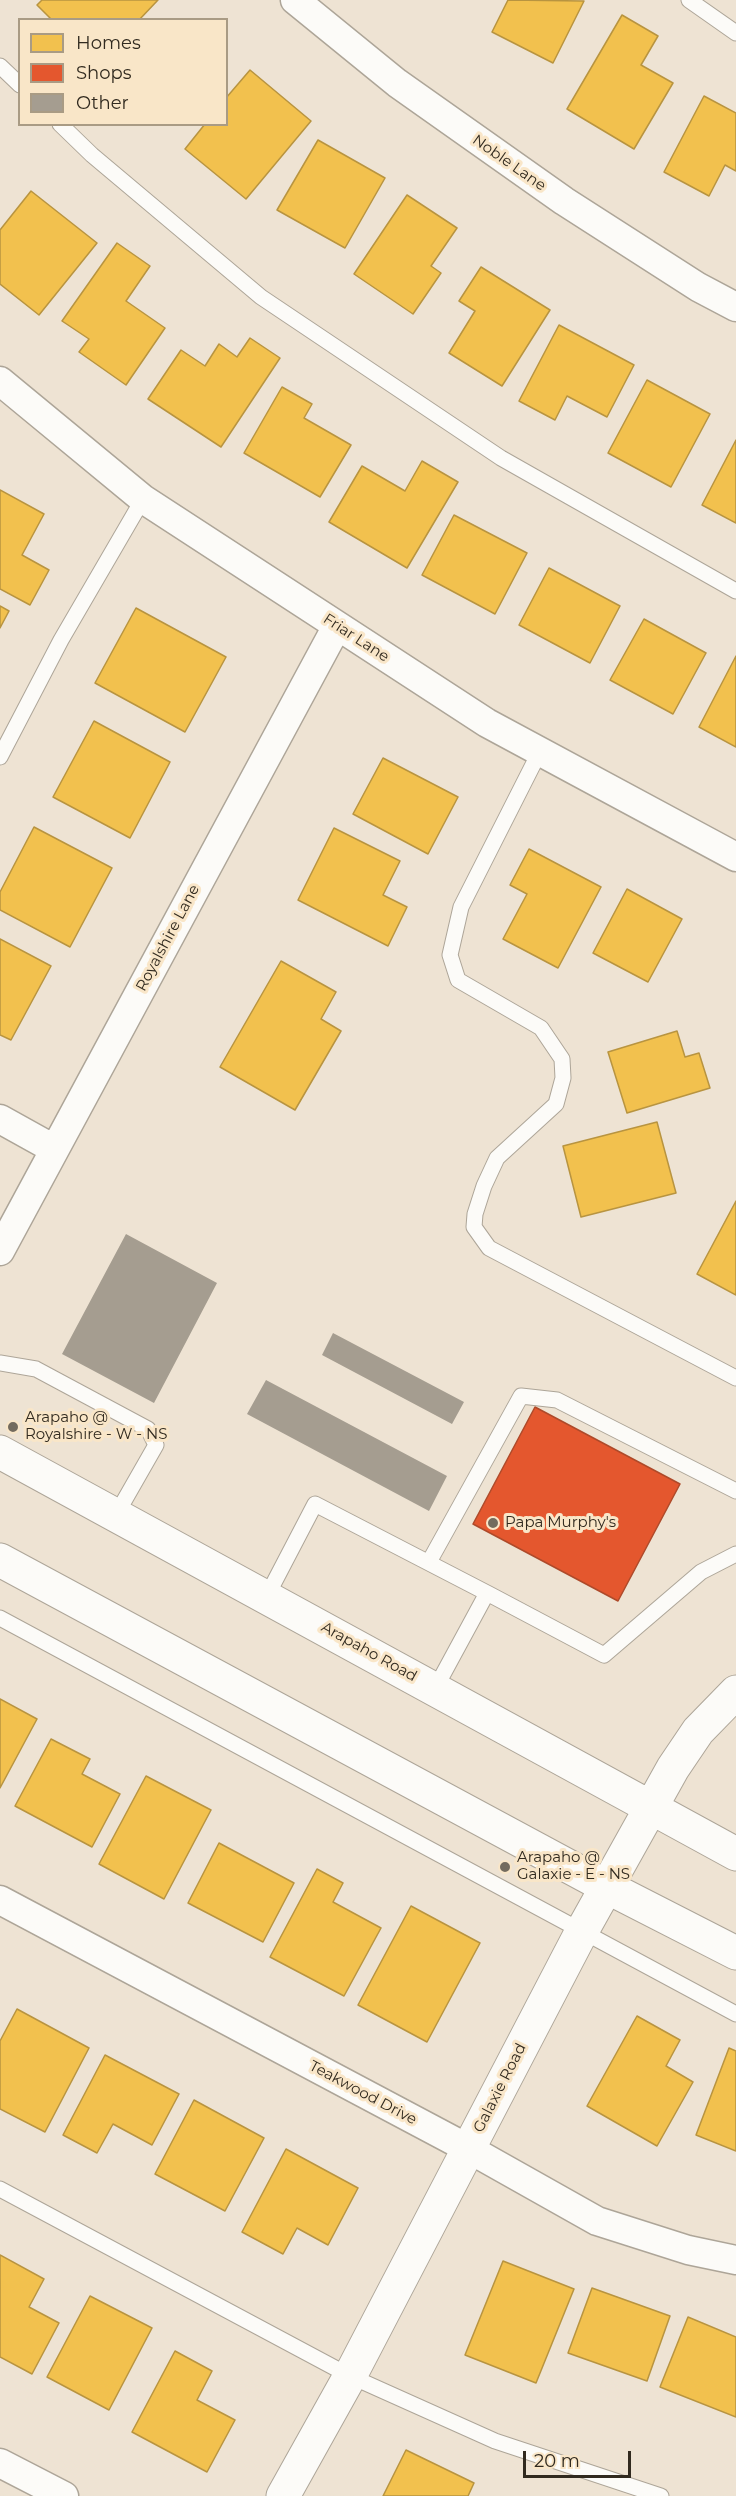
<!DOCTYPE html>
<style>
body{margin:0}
#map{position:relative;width:736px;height:2496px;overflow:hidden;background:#eee3d3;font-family:Montserrat,sans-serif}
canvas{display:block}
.legend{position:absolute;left:18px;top:18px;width:210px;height:108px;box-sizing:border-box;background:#f9e6c8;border:2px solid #a99b84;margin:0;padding:8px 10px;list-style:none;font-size:18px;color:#312a1f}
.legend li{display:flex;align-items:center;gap:12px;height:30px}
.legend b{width:30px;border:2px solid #a99b84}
.scale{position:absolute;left:523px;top:2451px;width:108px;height:27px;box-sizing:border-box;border:3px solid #312a1f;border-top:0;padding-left:8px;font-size:18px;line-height:21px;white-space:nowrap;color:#312a1f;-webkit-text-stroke:4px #f9e6c8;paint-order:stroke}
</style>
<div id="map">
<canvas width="736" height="2496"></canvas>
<ul class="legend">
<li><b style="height:16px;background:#f2c14e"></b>Homes</li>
<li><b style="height:16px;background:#e4572e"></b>Shops</li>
<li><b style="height:16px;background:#a59d90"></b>Other</li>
</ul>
<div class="scale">20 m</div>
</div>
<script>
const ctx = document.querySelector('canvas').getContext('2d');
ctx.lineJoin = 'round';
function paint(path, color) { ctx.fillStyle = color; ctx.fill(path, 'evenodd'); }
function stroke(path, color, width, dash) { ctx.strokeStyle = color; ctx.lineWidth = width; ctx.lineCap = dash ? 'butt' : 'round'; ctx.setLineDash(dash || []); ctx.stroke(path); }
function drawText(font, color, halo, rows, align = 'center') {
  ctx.font = font + ' Montserrat,sans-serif'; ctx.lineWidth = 6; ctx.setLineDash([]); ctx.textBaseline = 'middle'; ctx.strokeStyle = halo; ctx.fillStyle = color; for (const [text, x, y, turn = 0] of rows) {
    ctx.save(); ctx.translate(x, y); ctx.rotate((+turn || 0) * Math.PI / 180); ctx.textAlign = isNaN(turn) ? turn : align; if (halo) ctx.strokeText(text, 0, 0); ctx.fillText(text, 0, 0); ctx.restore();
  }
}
const homes = new Path2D(`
 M42 0H158L139 20H52L37 5Z
 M508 0 584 1 553 63 492 32Z
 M622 15 658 36 641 65 673 83 634 149 567 109Z
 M250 70 311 121 246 199 185 149 205 124H226V98Z
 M704 96 736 113V171L725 165 709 196 664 172Z
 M318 140 385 178 345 248 277 210Z
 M31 191 97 243 39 315 0 284V230Z
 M407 195 457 228 431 266 441 273 413 314 354 274Z
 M117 243 150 266 126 301 165 328 126 385 79 352 89 339 62 321Z
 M481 267 550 310 502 386 449 353 475 311 459 301Z
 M559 325 634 365 607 417 567 396 555 420 519 401Z
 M250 338 280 358 221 447 148 399 181 350 205 366 219 344 237 357Z
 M647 380 710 414 671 487 608 453Z
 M282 387 312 404 304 418 351 445 320 497 244 453Z
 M736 440V523L702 505Z
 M422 461 458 482 407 568 329 522 362 466 405 491Z
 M0 490 44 514 22 555 49 570 30 605 0 589Z
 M454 515 527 553 495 614 422 575Z
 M549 568 620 606 590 663 519 625Z
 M0 606 9 611 0 628Z
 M136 608 226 657 185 732 95 683Z
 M644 619 706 653 673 714 610 680Z
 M736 656V747L699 727Z
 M94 721 170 762 130 838 53 797Z
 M383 758 458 797 428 854 353 814Z
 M34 827 112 868 70 947 0 910V892Z
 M334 828 400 861 383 895 407 907 388 946 298 900Z
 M529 849 601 887 558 968 503 939 527 894 510 885Z
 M627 889 682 919 648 982 593 953Z
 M0 939 51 966 11 1040 0 1035Z
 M281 961 336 992 321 1019 341 1031 295 1110 220 1067Z
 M677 1031 685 1057 699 1053 710 1088 627 1113 608 1052Z
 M657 1122 676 1193 581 1217 563 1146Z
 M736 1201V1295L697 1274Z
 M0 1699 37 1719 0 1788Z
 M51 1739 90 1759 82 1774 120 1794 92 1847 15 1806Z
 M146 1776 211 1810 164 1899 99 1864Z
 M219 1843 294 1883 263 1942 188 1903Z
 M317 1869 343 1883 333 1902 381 1928 344 1996 270 1957Z
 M411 1906 480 1943 427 2042 358 2005Z
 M17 2009 89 2048 45 2132 0 2109V2041Z
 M637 2016 680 2040 666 2066 693 2082 657 2146 587 2106Z
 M729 2048 736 2051V2151L696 2135Z
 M105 2055 179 2094 152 2145 113 2124 97 2153 63 2135Z
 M194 2100 264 2138 225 2211 155 2174Z
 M286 2149 358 2188 328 2245 297 2228 283 2254 242 2232Z
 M0 2255 44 2279 29 2307 59 2323 32 2374 0 2357Z
 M503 2261 574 2289 536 2383 465 2355Z
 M592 2288 670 2316 647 2381 568 2353Z
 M90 2296 152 2328 109 2410 47 2377Z
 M688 2317 736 2337V2417L660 2387Z
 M175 2351 212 2371 197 2400 235 2420 207 2472 132 2432Z
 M406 2450 474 2483 468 2496H383Z`);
paint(homes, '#f2c14e');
stroke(homes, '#b89440', 1.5);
const shops = new Path2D(`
 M535 1407 680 1484 618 1601 473 1524Z`);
paint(shops, '#e4572e');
stroke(shops, '#ae4a2a', 1.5);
paint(new Path2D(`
 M126 1234 217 1283 154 1403 62 1354Z
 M333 1333 464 1402 452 1424 322 1355Z
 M266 1380 447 1476 429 1511 247 1414Z`), '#a59d90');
const lane = new Path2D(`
 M689 0 736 33
 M0 66 20 85
 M60 124 92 155 261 297 501 458 736 591
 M539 753 461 907 450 955 458 980 541 1028 562 1059 563 1078 556 1104 497 1158 484 1186 475 1214 474 1227 489 1248 736 1378
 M0 757 61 640 143 499
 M0 1363 36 1369 148 1429 156 1445 116 1515
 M429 1562 521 1396 557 1400 736 1491
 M267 1596 315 1504 487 1593
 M0 1618 736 2014
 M435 1689 487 1593 604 1655 701 1572 736 1554
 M0 2189 350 2376 495 2441 661 2496`);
const street = new Path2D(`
 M295 0 397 83 564 201 698 287 736 307
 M0 381 143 499 487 723 736 857
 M0 1119 54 1149
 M0 1251 337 626
 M0 1900 469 2149 597 2221 688 2250 736 2260
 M0 2463 64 2496`);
const secondary = new Path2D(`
 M0 1452 736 1854
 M0 1560 607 1887 736 1953
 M283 2496 350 2376 582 1931 673 1768 698 1731 736 1692`);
stroke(lane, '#ada598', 17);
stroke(street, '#ada598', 31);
stroke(secondary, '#ada598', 35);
stroke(lane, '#fcfbf8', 15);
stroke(street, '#fcfbf8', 28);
stroke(secondary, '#fcfbf8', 33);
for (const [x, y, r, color] of [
 [13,1427,6,"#736b5e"],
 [493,1523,6,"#736b5e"],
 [505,1867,6,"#736b5e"]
]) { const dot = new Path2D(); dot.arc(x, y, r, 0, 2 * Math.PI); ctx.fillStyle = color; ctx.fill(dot); stroke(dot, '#f9e6c8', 2); }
drawText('15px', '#312a1f', '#f9e6c8', [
 ["Noble Lane",509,163,35],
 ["Friar Lane",356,638,33],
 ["Royalshire Lane",168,938,-62],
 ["Arapaho Road",369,1652,29],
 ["Galaxie Road",500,2088,-63],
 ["Teakwood Drive",363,2093,28]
]);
drawText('15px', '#312a1f', '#f9e6c8', [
 ["Arapaho @",25,1418],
 ["Royalshire - W - NS",25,1435],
 ["Papa Murphy's",505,1523],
 ["Arapaho @",517,1858],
 ["Galaxie - E - NS",517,1875]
], 'left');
</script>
